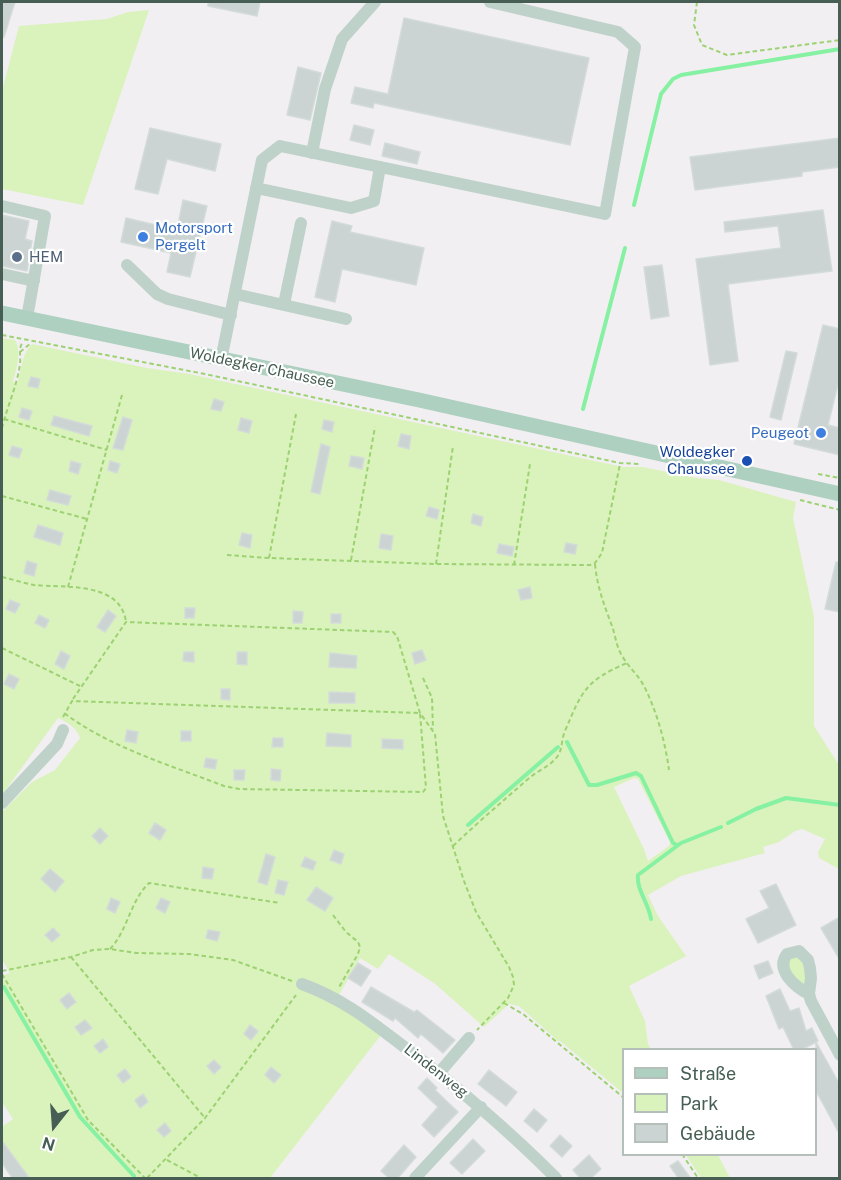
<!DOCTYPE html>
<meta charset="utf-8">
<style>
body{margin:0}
#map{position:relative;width:841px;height:1180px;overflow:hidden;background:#f2eff2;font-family:"Public Sans",sans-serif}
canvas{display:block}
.frame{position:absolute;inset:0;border:3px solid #465e53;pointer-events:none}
.legend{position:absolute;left:622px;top:1048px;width:195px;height:108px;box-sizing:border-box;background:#fff;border:2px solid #b5bfba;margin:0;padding:8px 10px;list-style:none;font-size:18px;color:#465e53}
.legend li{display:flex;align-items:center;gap:12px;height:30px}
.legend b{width:30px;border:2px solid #b5bfba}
.north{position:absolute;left:24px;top:1096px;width:60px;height:60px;-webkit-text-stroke:4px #fff;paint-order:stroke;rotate:197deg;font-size:16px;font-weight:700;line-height:24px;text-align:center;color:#465e53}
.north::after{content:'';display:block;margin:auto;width:21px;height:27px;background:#465e53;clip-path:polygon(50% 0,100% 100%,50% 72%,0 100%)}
</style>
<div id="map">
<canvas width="841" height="1180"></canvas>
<div class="frame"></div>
<ul class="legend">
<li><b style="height:8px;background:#aed0c0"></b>Straße</li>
<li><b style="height:16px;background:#daf2bc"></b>Park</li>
<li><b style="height:16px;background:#cbd4d2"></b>Gebäude</li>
</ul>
<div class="north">N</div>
</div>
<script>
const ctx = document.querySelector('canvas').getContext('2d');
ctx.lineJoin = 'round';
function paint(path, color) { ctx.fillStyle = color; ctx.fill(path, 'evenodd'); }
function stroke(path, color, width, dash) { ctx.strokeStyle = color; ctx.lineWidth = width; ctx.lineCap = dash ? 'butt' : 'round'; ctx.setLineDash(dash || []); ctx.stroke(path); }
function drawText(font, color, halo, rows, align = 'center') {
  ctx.font = font + ' "Public Sans",sans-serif'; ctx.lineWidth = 4.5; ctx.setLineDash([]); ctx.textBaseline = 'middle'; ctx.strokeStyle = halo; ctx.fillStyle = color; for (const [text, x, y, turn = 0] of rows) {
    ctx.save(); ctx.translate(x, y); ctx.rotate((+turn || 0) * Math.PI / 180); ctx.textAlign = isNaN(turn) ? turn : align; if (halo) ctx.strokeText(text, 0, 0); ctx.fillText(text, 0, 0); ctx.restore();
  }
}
paint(new Path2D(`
 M149 10 83 205 2 189V91L19 26 107 19 128 12Z
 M2 338 15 340C22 352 16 370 13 382L17 384C21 371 22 353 32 344L147 368 189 374 623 467H643L696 478 719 480 796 502 793 518 814 617V726L839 765V869L819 858 818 852 825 839 802 829 795 831 779 842 763 847 765 853 681 876 648 895 658 916 686 956 629 986 645 1021 648 1044 651 1049 624 1050 623 1093 560 1041H558L519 1006 509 1004 484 1027 434 983 389 954 378 969 360 958 335 1002 381 1035 270 1178H148L146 1176 144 1178H30L2 1141V1127L13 1119 2 1102V976L10 973 2 959V812L32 782 55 770 80 738C77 728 67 722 58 718L2 795ZM634 778 638 779 670 842 669 846 648 861 644 849 614 787Z
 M798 957 807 968 805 987 789 970V961L791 958Z
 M686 1155H718L730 1178H701Z`), '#daf2bc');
stroke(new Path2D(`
 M634 205 661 94 673 79 681 75 840 49
 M583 409 625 248
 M567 742 589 785H597L636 773 641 776 673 843 677 845
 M728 823 756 809 786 798 840 805
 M468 825 558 747
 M651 919C649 904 636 889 638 875L681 843 721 827
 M4 987 80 1117 134 1176`), '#86f1a2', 4);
const building = new Path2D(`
 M2 2H15L4 37H2Z
 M208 2H260L257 16 208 6Z
 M404 18 589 58 570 145 374 103 373 108 351 103 355 87 388 94Z
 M298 67 321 73 310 120 287 115Z
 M354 125 374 130 370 145 350 140Z
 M150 128 221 144 215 171 167 159 158 194 135 189Z
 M840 138V167L802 172V176L695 190 690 157Z
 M385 143 420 152 417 164 382 156Z
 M183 200 207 206 190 277 167 272 171 253 121 242 126 218 177 230Z
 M823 210 832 271 728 284 738 361 710 365 696 259 781 248 778 226 725 232 724 222Z
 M2 215 29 221 25 239 32 241 27 271 2 266Z
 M332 221 352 226 350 232 424 248 416 285 342 269 335 302 315 297Z
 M662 265 669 316 651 319 644 267Z
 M823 325 840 329V376L828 425 840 428V455L794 444Z
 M786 351 797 353 781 420 770 417Z
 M31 377 40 379 38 388 28 386Z
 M214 399 224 402 221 411 211 409Z
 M22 408 32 411 29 420 19 417Z
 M54 416 92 426 89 436 51 425Z
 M123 417 132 420 123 450 113 448Z
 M241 418 252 421 249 433 238 430Z
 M324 420 334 422 332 432 322 429Z
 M401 434 411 436 409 449 398 446Z
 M321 444 330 447 320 494 311 492Z
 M12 446 22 449 19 458 9 455Z
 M351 456 364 458 362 469 349 466Z
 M71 461 81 464 78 474 69 471Z
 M110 461 120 464 117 473 108 470Z
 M50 490 71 496 68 505 47 500Z
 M429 507 439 510 437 519 426 516Z
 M473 514 483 517 481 526 471 523Z
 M38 525 63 533 60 545 34 537Z
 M242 533 252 535 250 548 239 545Z
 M381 534 393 536 391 550 379 548Z
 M566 543 577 545 575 554 564 552Z
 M499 544 514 547 512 556 497 553Z
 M27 561 37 564 34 576 24 573Z
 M836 562H840V612L825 609Z
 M530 587 532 598 521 600 518 590Z
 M10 600 20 604 15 613 6 609Z
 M185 608H195L194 618H185Z
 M108 610 116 616 105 632 97 627Z
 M293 611 303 612 302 623H293Z
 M331 614H341V623H331Z
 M39 615 49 620 45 628 35 623Z
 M422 650 426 660 415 664 412 653Z
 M61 651 70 656 64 669 55 664Z
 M184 652H194V662L183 661Z
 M237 652H247V665L237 664Z
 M330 653 357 656 356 668 329 667Z
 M9 674 19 679 14 689 4 684Z
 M221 689H230V700L221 699Z
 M329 692 355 693V703H329Z
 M127 730 138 732 136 743 125 741Z
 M181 731H191V741H181Z
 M327 733 351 735V747L326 746Z
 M273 738H283V747H272Z
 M382 739 403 740V749L382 748Z
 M206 758 217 760 215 769 204 767Z
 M271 769 281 770 280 781 271 780Z
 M234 770H245L244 780H234Z
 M155 823 166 830 160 840 149 833Z
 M100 828 108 836 100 844 92 836Z
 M334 850 344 854 341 864 330 860Z
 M266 854 275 857 267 885 258 882Z
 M305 857 316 862 313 870 301 866Z
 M203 867 214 869 212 879 202 878Z
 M50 869 64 881 55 892 41 879Z
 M278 880 288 882 284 895 275 893Z
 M776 884 796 925 758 943 746 919 769 908 760 891Z
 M316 887 333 898 325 911 307 900Z
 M111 898 120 902 115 913 107 909Z
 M161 898 170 902 165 913 156 908Z
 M840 917V960L821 928Z
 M53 928 60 935 52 942 45 935Z
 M208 930 220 932 217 941 206 938Z
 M768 961 773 973 759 979 754 966Z
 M358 963 371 971 361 986 348 978Z
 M371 987 414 1012 417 1010 455 1040 443 1053 421 1034 418 1038 395 1018 393 1021 362 1002Z
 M780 989 790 1011 799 1008 806 1031 812 1028 818 1041 816 1042 840 1085V1135L816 1091V1042L801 1050H794L783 1027 779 1029 766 996Z
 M69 993 76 1002 67 1009 60 1000Z
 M85 1020 92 1028 81 1035 75 1027Z
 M250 1025 258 1031 251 1040 244 1034Z
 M103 1039 108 1047 100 1053 94 1046Z
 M214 1060 221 1067 214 1074 207 1066Z
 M271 1067 281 1075 274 1083 265 1075Z
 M125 1069 131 1077 123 1083 117 1075Z
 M489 1070 517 1092 506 1106 478 1084Z
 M427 1078 437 1088 435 1090 458 1112 434 1137 422 1125 438 1107 418 1088Z
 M143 1094 148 1102 140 1108 135 1100Z
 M534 1109 547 1120 537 1132 524 1121Z
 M165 1123 171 1131 164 1137 157 1130Z
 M560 1135 572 1146 562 1157 550 1146Z
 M473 1139 485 1151 462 1174 450 1163Z
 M2 1141 30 1179H13L2 1163Z
 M404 1145 416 1157 397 1179H390L381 1171Z
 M589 1155 601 1169 590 1179H581L573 1170Z
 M678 1161 691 1179H679L670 1166Z`);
paint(building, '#cbd4d2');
stroke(building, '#d3dbd9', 1.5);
stroke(new Path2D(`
 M697 2 694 25 702 45 727 55 840 40
 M2 335 205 374 620 463 639 464
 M20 352 31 343
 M4 419 107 450
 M2 428C7 407 17 386 20 364 21 356 18 348 23 342
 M818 474 840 478
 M2 496 87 519
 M800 500 840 510
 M227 555 269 558 436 564 590 565 595 563 602 553 620 464
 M269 558 296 414
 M351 560 375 427
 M436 564 453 446
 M595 564C597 586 604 605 612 626 615 634 616 644 620 652 626 665 637 673 644 686 657 712 665 741 669 770
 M514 565 530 464
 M2 577C12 579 23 583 34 585 63 588 121 581 126 622
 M68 587 122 395
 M2 648 80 686
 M423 678 432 698 433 729
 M73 699 126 622 393 632 397 636 420 713 435 734 443 816 464 881 476 912 509 967 513 977 514 985 508 998 477 1030
 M63 717 72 701 420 713 426 788 423 792 239 789 224 786C170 765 111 748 64 713
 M453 846C477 823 503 801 528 779 537 771 549 767 557 757 563 749 561 740 565 731 582 691 585 681 627 663
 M333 915 346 932 358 942 360 947 358 954 338 989
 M110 949C128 930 130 901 149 883L280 903
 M71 957 205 1118
 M2 971 71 957 93 950 110 949 136 953 189 954 233 960 292 981
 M2 974 88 1120 145 1178
 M504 1003 523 1014 624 1098
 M682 1154 698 1178
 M167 1160 201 1178
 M147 1178 205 1118 296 995`), '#9cd272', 2, [4.5, 3]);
stroke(new Path2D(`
 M312 153 325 89 342 39 375 2
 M256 188 351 208 374 201 380 167
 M2 206 45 216 27 318
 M127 265 157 294 168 299 231 315
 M2 274 34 281
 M235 294 346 319
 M284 304 301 223
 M221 360 262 160 280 146 605 214 635 47 618 32 490 2
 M2 803 57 744 63 730
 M302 984C343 999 369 1020 403 1046 458 1087 508 1130 556 1178
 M809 994C795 987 775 970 787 954L799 951 808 960 810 968 811 978 809 994 811 1001 840 1055
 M439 1073 469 1038
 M415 1178 481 1107`), '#bfd2ca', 12);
stroke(new Path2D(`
 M2 313 419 400 840 494`), '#aed0c0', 15);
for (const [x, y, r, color] of [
 [143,237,6,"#3f7fe0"],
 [17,257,6,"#5c6f8a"],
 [821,433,6,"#3f7fe0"],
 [747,461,6,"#1a4fb4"]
]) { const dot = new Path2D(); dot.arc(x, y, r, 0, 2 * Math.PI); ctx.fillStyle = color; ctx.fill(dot); stroke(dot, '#fff', 2); }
drawText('15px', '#366cbe', '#fff', [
 ["Motorsport",155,228],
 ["Pergelt",155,245],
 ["Peugeot",809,433,"right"]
], 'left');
drawText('15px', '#4e5e75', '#fff', [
 ["HEM",29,257]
], 'left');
drawText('15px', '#465e53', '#fff', [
 ["Woldegker Chaussee",262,368,12],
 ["Lindenweg",436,1071,38]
]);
drawText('15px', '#164399', '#fff', [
 ["Woldegker",735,452],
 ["Chaussee",735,469]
], 'right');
</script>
